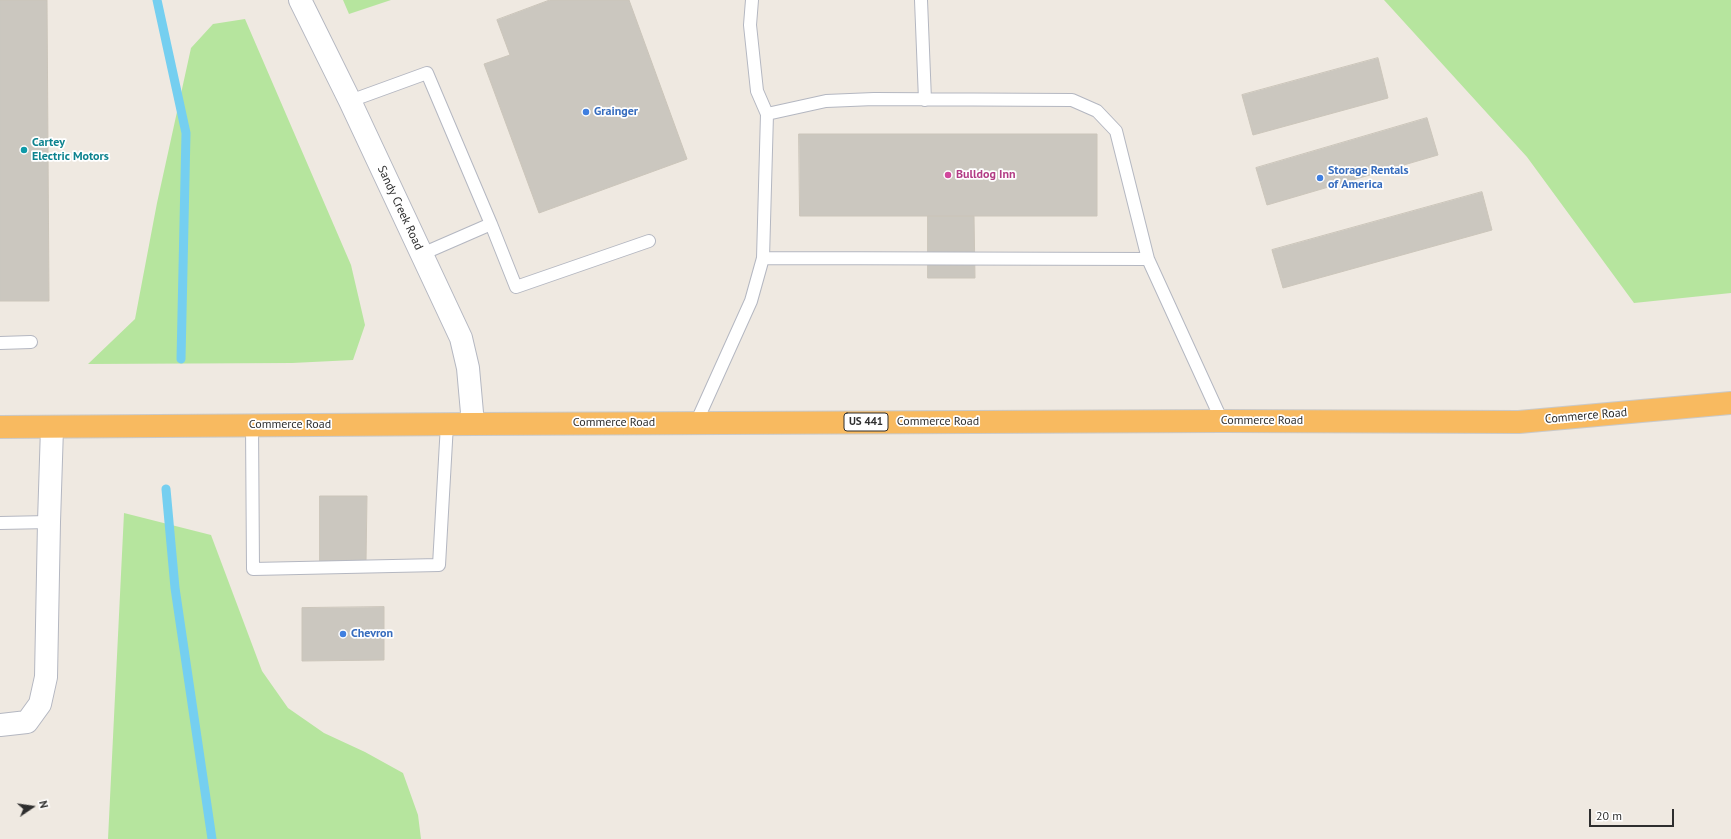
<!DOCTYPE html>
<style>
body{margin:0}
#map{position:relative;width:1731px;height:839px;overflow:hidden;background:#efe9e1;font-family:"PT Sans",sans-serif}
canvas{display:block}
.north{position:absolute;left:12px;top:787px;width:40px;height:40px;-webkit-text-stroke:3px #fff;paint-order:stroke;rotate:77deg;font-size:11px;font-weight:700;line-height:16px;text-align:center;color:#2e2e2e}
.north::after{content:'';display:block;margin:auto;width:14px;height:18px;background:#2e2e2e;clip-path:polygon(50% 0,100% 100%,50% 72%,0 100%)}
.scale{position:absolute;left:1589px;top:809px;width:85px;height:18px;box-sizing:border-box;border:2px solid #2e2e2e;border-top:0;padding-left:5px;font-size:12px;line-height:14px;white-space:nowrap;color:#2e2e2e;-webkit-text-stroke:3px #fff;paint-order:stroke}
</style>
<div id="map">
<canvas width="1731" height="839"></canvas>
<div class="north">N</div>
<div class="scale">20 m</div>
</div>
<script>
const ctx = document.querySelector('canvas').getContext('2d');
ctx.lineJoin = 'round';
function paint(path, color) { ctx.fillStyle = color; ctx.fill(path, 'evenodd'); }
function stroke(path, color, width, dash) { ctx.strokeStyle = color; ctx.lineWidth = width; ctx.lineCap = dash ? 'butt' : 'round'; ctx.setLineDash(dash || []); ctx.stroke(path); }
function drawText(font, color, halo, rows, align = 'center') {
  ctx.font = font + ' "PT Sans",sans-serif'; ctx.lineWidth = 3.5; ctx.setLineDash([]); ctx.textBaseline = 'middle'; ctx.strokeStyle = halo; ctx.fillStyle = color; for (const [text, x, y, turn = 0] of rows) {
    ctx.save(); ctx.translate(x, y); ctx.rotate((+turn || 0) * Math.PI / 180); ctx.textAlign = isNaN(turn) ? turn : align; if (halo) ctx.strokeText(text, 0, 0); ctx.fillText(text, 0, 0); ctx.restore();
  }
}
paint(new Path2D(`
 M343 0H391L349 14Z
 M1384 0H1731V293L1634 303 1527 157Z
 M245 19 351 265 365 325 353 360 292 363 88 364 135 319 157 203 191 48 213 24Z
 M124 513 211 535 262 671 288 708 324 733 365 752 403 773 418 815 421 839H108Z`), '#b6e59e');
stroke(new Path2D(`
 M157 0 186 133 181 359
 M166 489 175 588 212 839`), '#75cff0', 9);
const building = new Path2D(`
 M0 0H47L49 301H0Z
 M550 0H629L687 159 539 213 484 64 510 55 497 20Z
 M1378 58 1388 98 1253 135 1242 95Z
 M1427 118 1438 155 1267 205 1256 168Z
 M799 134H1097V216H800Z
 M1482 192 1492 230 1283 288 1272 250Z
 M928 216H974L975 278H928Z
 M320 496H367L366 562 320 561Z
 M384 607V660L302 661V608Z`);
paint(building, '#cbc7bf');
stroke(building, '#cbc5ba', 1);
const service = new Path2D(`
 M752 0 750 25 757 91 767 114
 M921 0 925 100
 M350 101 427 73 491 224 516 287 649 241
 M422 254 491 224
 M763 258 767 114 826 101 874 99 1072 100 1097 111 1116 131 1148 259 1222 421
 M0 343 31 342
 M696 423 751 301 763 258 1148 259
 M252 425 253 569 439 565 447 424
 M0 523 49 522`);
const minor = new Path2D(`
 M300 0 350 101 461 338 468 368 473 424
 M0 725 27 722 40 704 46 677 49 522 52 428`);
const trunk = new Path2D(`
 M0 427 473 424 1222 421 1519 422 1731 403`);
stroke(service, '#b4b7c1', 14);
stroke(minor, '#b4b7c1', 24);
stroke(trunk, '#c9c9c9', 24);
stroke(service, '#fff', 12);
stroke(minor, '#fff', 22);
stroke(trunk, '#f8ba60', 22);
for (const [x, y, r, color] of [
 [586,112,4,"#3f7fe0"],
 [24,150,4,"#0f9aa8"],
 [948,175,4,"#d1479c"],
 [1320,178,4,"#3f7fe0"],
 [343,634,4,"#3f7fe0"]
]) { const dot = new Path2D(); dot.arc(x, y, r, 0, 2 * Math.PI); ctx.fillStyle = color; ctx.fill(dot); stroke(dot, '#fff', 1.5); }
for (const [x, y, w] of [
 [866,422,44]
]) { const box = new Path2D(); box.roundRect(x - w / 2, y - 9, w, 18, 3); ctx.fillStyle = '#fff'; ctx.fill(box); stroke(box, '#2e2e2e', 1); }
drawText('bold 11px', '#2e2e2e', null, [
 ["US 441",866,422]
]);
drawText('bold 12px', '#366cbe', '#fff', [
 ["Grainger",594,112],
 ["Storage Rentals",1328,171],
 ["of America",1328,185],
 ["Chevron",351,634]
], 'left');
drawText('bold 12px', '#0d838f', '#fff', [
 ["Cartey",32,143],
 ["Electric Motors",32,157]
], 'left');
drawText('bold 12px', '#b23c85', '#fff', [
 ["Bulldog Inn",956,175]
], 'left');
drawText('12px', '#2e2e2e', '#fff', [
 ["Sandy Creek Road",400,208,65],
 ["Commerce Road",1586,416,-5],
 ["Commerce Road",1262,421],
 ["Commerce Road",938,422],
 ["Commerce Road",614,423],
 ["Commerce Road",290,425]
]);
</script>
